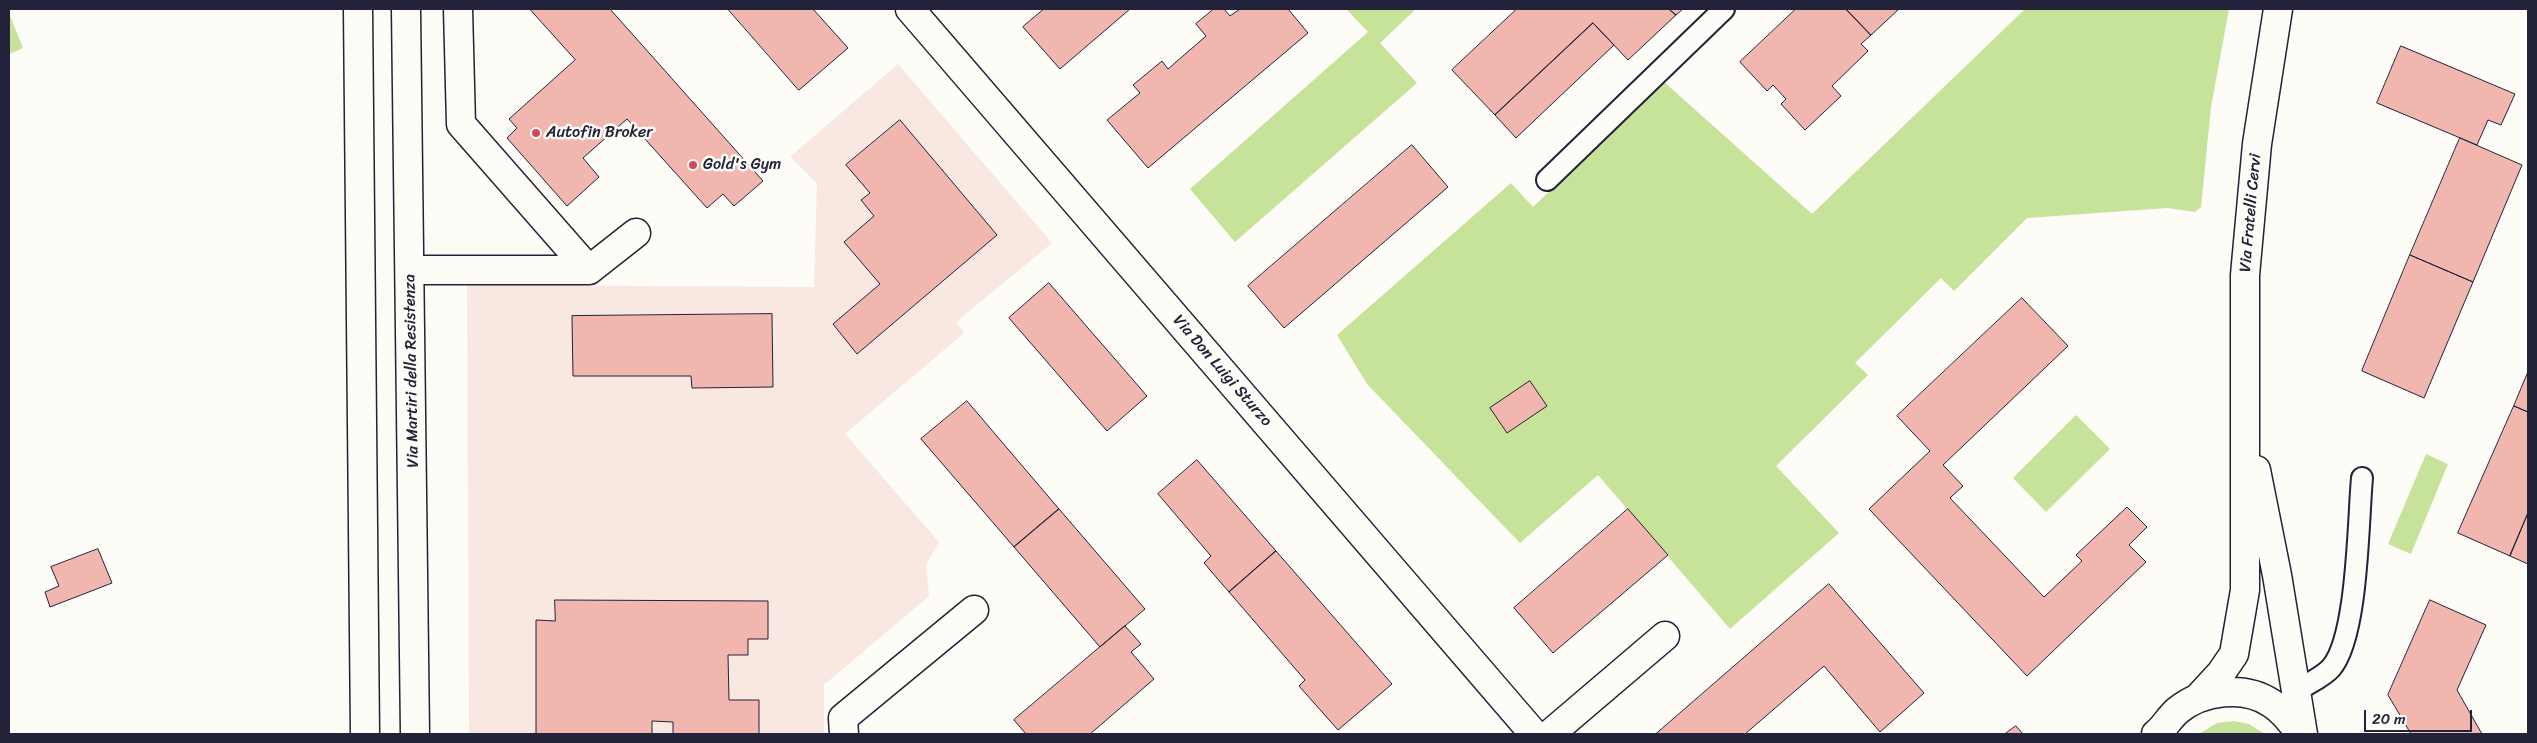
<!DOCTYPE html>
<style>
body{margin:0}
#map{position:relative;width:2537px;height:743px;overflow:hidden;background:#fdfcf7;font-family:Sriracha,sans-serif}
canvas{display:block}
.frame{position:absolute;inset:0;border:10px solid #22223b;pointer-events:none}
.scale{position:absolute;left:2364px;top:710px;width:108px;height:22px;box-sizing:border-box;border:2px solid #22223b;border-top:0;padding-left:6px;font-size:15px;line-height:18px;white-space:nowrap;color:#22223b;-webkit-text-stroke:4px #fdfcf7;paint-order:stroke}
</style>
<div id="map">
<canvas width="2537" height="743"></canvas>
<div class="frame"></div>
<div class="scale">20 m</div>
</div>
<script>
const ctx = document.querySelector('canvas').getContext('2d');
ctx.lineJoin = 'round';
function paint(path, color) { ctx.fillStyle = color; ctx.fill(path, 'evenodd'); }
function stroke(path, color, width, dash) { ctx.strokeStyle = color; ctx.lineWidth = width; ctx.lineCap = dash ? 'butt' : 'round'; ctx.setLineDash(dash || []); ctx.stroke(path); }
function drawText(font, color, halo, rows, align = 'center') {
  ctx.font = font + ' Sriracha,sans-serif'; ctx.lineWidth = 5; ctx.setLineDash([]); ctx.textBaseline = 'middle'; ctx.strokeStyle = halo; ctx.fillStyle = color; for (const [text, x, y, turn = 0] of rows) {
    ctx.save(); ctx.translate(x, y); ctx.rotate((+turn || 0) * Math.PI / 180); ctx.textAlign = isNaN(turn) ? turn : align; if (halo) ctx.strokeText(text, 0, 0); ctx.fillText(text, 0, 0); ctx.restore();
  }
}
paint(new Path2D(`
 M898 64 1052 243 956 322 964 333 845 434 939 542 926 565 929 596 824 685V734H469L467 285 814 287 817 183 790 157Z`), '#f9e7e1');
paint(new Path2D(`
 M1346 9H1416L1380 43 1417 83 1235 242 1190 189 1368 32Z
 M2025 9H2229L2211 107 2201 207 2195 212 2167 208 2027 218 1954 291 1941 278 1855 363 1868 375 1776 466 1839 533 1730 629 1598 475 1520 543 1367 384 1337 335 1511 183 1533 207 1664 82 1812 214Z
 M9 13 23 48 9 54Z
 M2076 415 2110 449 2046 512 2013 478Z
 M2426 454 2448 464 2411 554 2388 544Z
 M2234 721 2249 724 2265 734H2199L2217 723Z`), '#c7e39a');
const building = new Path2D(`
 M530 9H610L763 181 734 206 723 194 707 208 627 119 583 158 599 177 567 206 507 138 517 128 509 119 575 60Z
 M728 9H813L848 48 799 90Z
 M1044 9H1130L1060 69 1023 27Z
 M1214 9H1224L1230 16 1240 9H1288L1308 33 1148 168 1107 120 1140 93 1133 85 1162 61 1168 69 1206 36 1196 24Z
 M1517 9H1669L1676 15 1628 60 1593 23 1495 115 1452 70Z
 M1669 9H1683L1676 15Z
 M1796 9H1846L1871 35 1861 44 1868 51 1832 86 1841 96 1805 130 1781 104 1786 99 1773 85 1767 91 1740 62Z
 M1846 9H1899L1871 35Z
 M1593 23 1614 45 1516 138 1495 115Z
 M2401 46 2515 94 2501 125 2488 120 2477 145 2377 103Z
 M900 120 997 235 857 354 833 324 880 284 844 242 874 216 861 200 870 193 846 165Z
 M2460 138 2522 165 2473 282 2410 255Z
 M1412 145 1448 187 1284 328 1248 286Z
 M2410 255 2473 282 2424 398 2362 371Z
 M1049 283 1147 396 1107 431 1009 318Z
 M2022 298 2068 346 1943 465 1963 486 1950 498 2044 597 2082 561 2076 555 2127 507 2147 527 2129 545 2146 562 2027 676 1869 509 1930 451 1897 416Z
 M772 314 773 387 692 388 691 376H573L572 316Z
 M2528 372V412L2514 406Z
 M1530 381 1547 406 1507 433 1490 408Z
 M967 401 1059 509 1014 547 921 439Z
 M2514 406 2528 412V513L2510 556 2458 533Z
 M1197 460 1276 551 1229 592 1204 563 1211 556 1158 494Z
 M1059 509 1145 609 1100 647 1014 547Z
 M1628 509 1668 555 1553 653 1514 608Z
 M2528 513V564L2510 556Z
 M98 549 112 583 50 607 45 592 59 586 51 567Z
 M1276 551 1392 684 1338 730 1299 686 1305 680 1229 592Z
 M1829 584 1924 693 1880 732 1824 666 1745 734H1656Z
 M555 600 768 601V639H748V655H728L729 700H759V734H673V722L652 721V734H536V620L555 621Z
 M2430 600 2486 625 2457 690 2482 734H2411L2388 695Z
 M1125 626 1141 644 1131 652 1154 679 1090 734H1026L1014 720Z
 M2016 726 2023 734H2005Z`);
paint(building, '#f1b6ad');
stroke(building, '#22223b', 1);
const lane = new Path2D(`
 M1547 180 1724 9
 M2297 691C2307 684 2323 677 2331 668 2358 637 2358 521 2362 478`);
const street = new Path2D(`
 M458 9 461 124 589 270
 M910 9 1534 734
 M411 270H589L636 233
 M844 734 843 718 974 610
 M1550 734 1665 636`);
const secondary = new Path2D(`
 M358 9 365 734
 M406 9 415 734
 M2256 470 2277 575 2303 734
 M2198 698 2221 673 2234 654 2245 590V275L2257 144 2278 9
 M2156 734C2164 728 2169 718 2177 711 2202 690 2244 685 2271 703 2284 711 2292 722 2300 734`);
stroke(lane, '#22223b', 24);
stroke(street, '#22223b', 31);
stroke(secondary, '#22223b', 31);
stroke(lane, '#fdfcf7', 20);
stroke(street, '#fdfcf7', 28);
stroke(secondary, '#fdfcf7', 28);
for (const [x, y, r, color] of [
 [536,133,5,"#d1495b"],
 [693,165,5,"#d1495b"]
]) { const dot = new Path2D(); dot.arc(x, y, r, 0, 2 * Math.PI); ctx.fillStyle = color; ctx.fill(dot); stroke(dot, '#fdfcf7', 2); }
drawText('16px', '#22223b', '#fdfcf7', [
 ["Autofin Broker",546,133],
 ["Gold's Gym",703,165]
], 'left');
drawText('16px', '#22223b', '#fdfcf7', [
 ["Via Fratelli Cervi",2251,213,-85],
 ["Via Martiri della Resistenza",412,371,-91],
 ["Via Don Luigi Sturzo",1222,371,49]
]);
</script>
